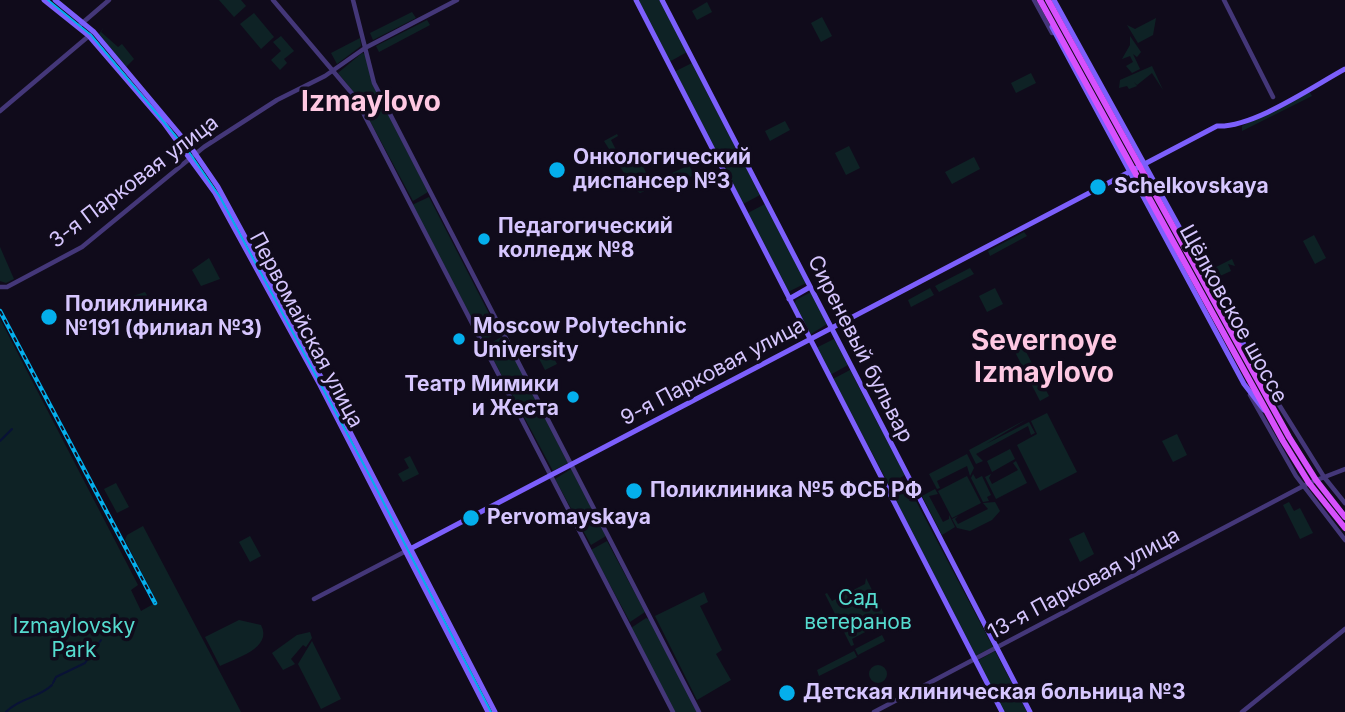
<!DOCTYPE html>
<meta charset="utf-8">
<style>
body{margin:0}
canvas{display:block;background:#100b1b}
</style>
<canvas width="1345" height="712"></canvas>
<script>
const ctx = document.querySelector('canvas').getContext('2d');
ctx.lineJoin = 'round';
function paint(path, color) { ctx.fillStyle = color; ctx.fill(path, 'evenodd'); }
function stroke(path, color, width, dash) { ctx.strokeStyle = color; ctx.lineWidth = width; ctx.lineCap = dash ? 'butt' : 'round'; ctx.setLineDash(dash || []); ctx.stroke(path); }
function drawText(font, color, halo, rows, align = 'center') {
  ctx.font = font + ' Inter,sans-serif'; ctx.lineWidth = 7; ctx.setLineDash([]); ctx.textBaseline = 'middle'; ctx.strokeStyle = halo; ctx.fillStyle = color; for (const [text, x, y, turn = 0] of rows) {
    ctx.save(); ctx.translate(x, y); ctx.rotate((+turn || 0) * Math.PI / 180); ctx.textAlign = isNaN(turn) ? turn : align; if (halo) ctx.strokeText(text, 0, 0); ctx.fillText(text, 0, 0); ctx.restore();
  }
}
paint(new Path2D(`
 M219 0H241L246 6 234 17Z
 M637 0H660L687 52 669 62Z
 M707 2 712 12 697 20 692 11Z
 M412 12 416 18 373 40 370 33Z
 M254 13 274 37 261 49 240 24Z
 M822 17 832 36 821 42 811 23Z
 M1156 18 1153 35 1138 43 1127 25 1135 29Z
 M427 20 430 25 379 52 376 46Z
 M104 27 101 32 118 47 122 44 134 59 126 67 99 34Z
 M281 36 294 51 284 59 287 63 280 70 271 60 281 51 273 42Z
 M1130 36 1141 52 1137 57 1133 54 1140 69 1132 73 1126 66 1133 62 1130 56 1122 59 1130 45Z
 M360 38 361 46 337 64 331 53Z
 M362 53 365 54 373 85 428 192 413 201 356 95 338 73Z
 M692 63 760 195 743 204 674 72Z
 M1152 66 1163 90 1152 73 1137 85 1134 82 1137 86 1129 89 1127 86 1119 88 1120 80Z
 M1031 73 1036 83 1016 93 1011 83Z
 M1309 91 1312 96 1242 131V126Z
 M785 121 790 130 770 141 765 131Z
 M617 134 618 136 611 140 621 160 641 151 644 158 640 160 650 181 656 179 659 185 640 193 634 189 604 141Z
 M849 146 860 168 846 175 835 153Z
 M974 157 980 169 952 184 945 172Z
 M689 165 694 175 672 187 666 176Z
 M429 197 499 333 483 340 412 205Z
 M765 204 806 283 788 292 748 213Z
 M1024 232 1027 236 990 256 988 251Z
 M1314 235 1326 258 1315 264 1303 241Z
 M0 247 14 279 6 283 0 281Z
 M209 258 220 279 201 286 192 270Z
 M1232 259 1235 266 1228 264 1231 271 1220 276 1223 281 1216 285 1208 271Z
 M970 268 974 274 939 292 935 286Z
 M1226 287 1251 332 1245 335 1219 290Z
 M930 288 934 295 911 307 908 300Z
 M995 288 1003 304 987 312 979 296Z
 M145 292 154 307 140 311 133 296Z
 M811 292 827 324 811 334 794 305 796 300Z
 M0 319 138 585 131 590 141 611 157 602 125 540 127 535 143 526 241 712H0Z
 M503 336 568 463 553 471 486 346Z
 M834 339 848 365 830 375 816 348Z
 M546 343 557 364 545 370 534 349Z
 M1023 346 1049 396 1040 401 1014 350Z
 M850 370 905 475 889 485 833 379Z
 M1047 413 1077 472 1040 491 1017 445 1037 434 1031 421Z
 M1027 419 986 444 1029 422 1035 433 1031 435 1028 426 976 454 983 461 976 464 969 450Z
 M1177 434 1187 455 1173 462 1162 441Z
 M1010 449 1015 459 992 472 987 461Z
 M967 454 974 468 970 476 967 466 937 481 940 488 937 489 929 474Z
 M410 456 419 474 403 482 398 474 409 468 404 459Z
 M1016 461 1027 483 996 499 985 477 991 474 989 478 992 484 1018 470 1013 463Z
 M571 469 606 536 591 545 555 479Z
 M973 474 976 479 982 476 991 495 987 497 989 501 983 502 971 478Z
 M967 476 981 503 952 518 938 491Z
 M906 482 993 647 975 656 891 492Z
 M116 483 129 507 117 513 104 489Z
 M935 489 938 494 929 496 943 522 949 519V515L955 527 942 535 922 496Z
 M995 502 1000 511 992 520 970 531 957 528 952 519 958 516 955 519 958 524 988 509 983 503Z
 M1289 502 1294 511 1300 508 1313 533 1300 539 1283 505Z
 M1084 532 1094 554 1080 562 1069 539Z
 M250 536 261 556 250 562 239 542Z
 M607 541 645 612 630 622 591 550Z
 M866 578 890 626 887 628 884 622 852 639 854 645 851 646 825 594 827 593 832 601 865 584Z
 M704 592 708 602 700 606 722 650 716 654 731 680 697 700 655 616Z
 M646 618 649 619 697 712H675L631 628Z
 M239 620 261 625C273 648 236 658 220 666L205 637Z
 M310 632 312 638 306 647 303 645 291 659 295 664 283 670 272 653 297 635Z
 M882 635 885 641 858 655 855 649Z
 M312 641 341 699 321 709 298 664Z
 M854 651 857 657 819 676 817 670Z
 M995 651 1027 712H1004L977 661Z
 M869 674a9 9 0 1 1 18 0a9 9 0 1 1-18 0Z`), '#0e2225');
stroke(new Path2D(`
 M0 441 12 429
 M53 683 56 677 85 663 101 640
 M6 712C19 698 39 698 52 685`), '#091236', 2);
stroke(new Path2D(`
 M273 0 355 97 673 712
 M353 0 374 83 699 712
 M1034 0 1052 33
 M1224 0 1273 97
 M80 25 109 0
 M0 111 90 35
 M0 287H7L82 247 204 147 277 100 325 76 365 48 457 0
 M1268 387 1324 477 1345 503
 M1250 395 1296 476 1345 540
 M314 599 406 551
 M874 712 1309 483 1345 469
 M1242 712 1345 629`), '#443779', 4.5);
stroke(new Path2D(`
 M44 0 89 36 163 122 215 193 320 385 488 712
 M55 0 94 32 192 149 218 187 333 399 495 712
 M636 0 1002 712
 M662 0 1030 712
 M1054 0 1263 379 1273 404
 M1052 27 1244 384 1264 410
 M789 299 810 287
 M410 549 1217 126C1253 128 1312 87 1345 69`), '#7c5ffc', 5);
stroke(new Path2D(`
 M1040 0 1283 441 1309 483 1345 528
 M1048 0 1289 437 1316 480 1345 517`), '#d750fc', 6);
stroke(new Path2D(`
 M48 0 91 35 189 152 220 197 372 480 491 712`), '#04afec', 2);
const rail = new Path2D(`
 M0 311 155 603`);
stroke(rail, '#04afec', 4.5);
stroke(rail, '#100b1b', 2, [5]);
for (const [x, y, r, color] of [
 [557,170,9,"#04afec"],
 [1098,187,9,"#04afec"],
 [484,239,7,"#04afec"],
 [49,317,9,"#04afec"],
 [459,339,7,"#04afec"],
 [573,397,7,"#04afec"],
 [634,491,9,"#04afec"],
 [471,518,9,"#04afec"],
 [787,693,9,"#04afec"]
]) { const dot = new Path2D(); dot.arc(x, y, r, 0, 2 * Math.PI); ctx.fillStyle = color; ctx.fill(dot); stroke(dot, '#100b1b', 2.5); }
drawText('bold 21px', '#d6c6fe', '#100b1b', [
 ["Онкологический",573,158],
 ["диспансер №3",573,182],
 ["Schelkovskaya",1114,187],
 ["Педагогический",498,227],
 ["колледж №8",498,251],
 ["Поликлиника",65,305],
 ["№191 (филиал №3)",65,329],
 ["Moscow Polytechnic",473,327],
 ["University",473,351],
 ["Театр Мимики",559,385,"right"],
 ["и Жеста",559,409,"right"],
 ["Поликлиника №5 ФСБ РФ",650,491],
 ["Pervomayskaya",487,518],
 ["Детская клиническая больница №3",803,693]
], 'left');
drawText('21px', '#d6c6fe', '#100b1b', [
 ["3-я Парковая улица",134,182,-37],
 ["Щёлковское шоссе",1233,314,61],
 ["Первомайская улица",306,330,62],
 ["Сиреневый бульвар",860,349,63],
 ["9-я Парковая улица",713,372,-28],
 ["13-я Парковая улица",1084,584,-28]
]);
drawText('21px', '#55dbcf', '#100b1b', [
 ["Сад",858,599],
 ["ветеранов",858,623],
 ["Izmaylovsky",74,627],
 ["Park",74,651]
]);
drawText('bold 28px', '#fec8e2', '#100b1b', [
 ["Izmaylovo",371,103],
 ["Severnoye",1044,342],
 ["Izmaylovo",1044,374]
]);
</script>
